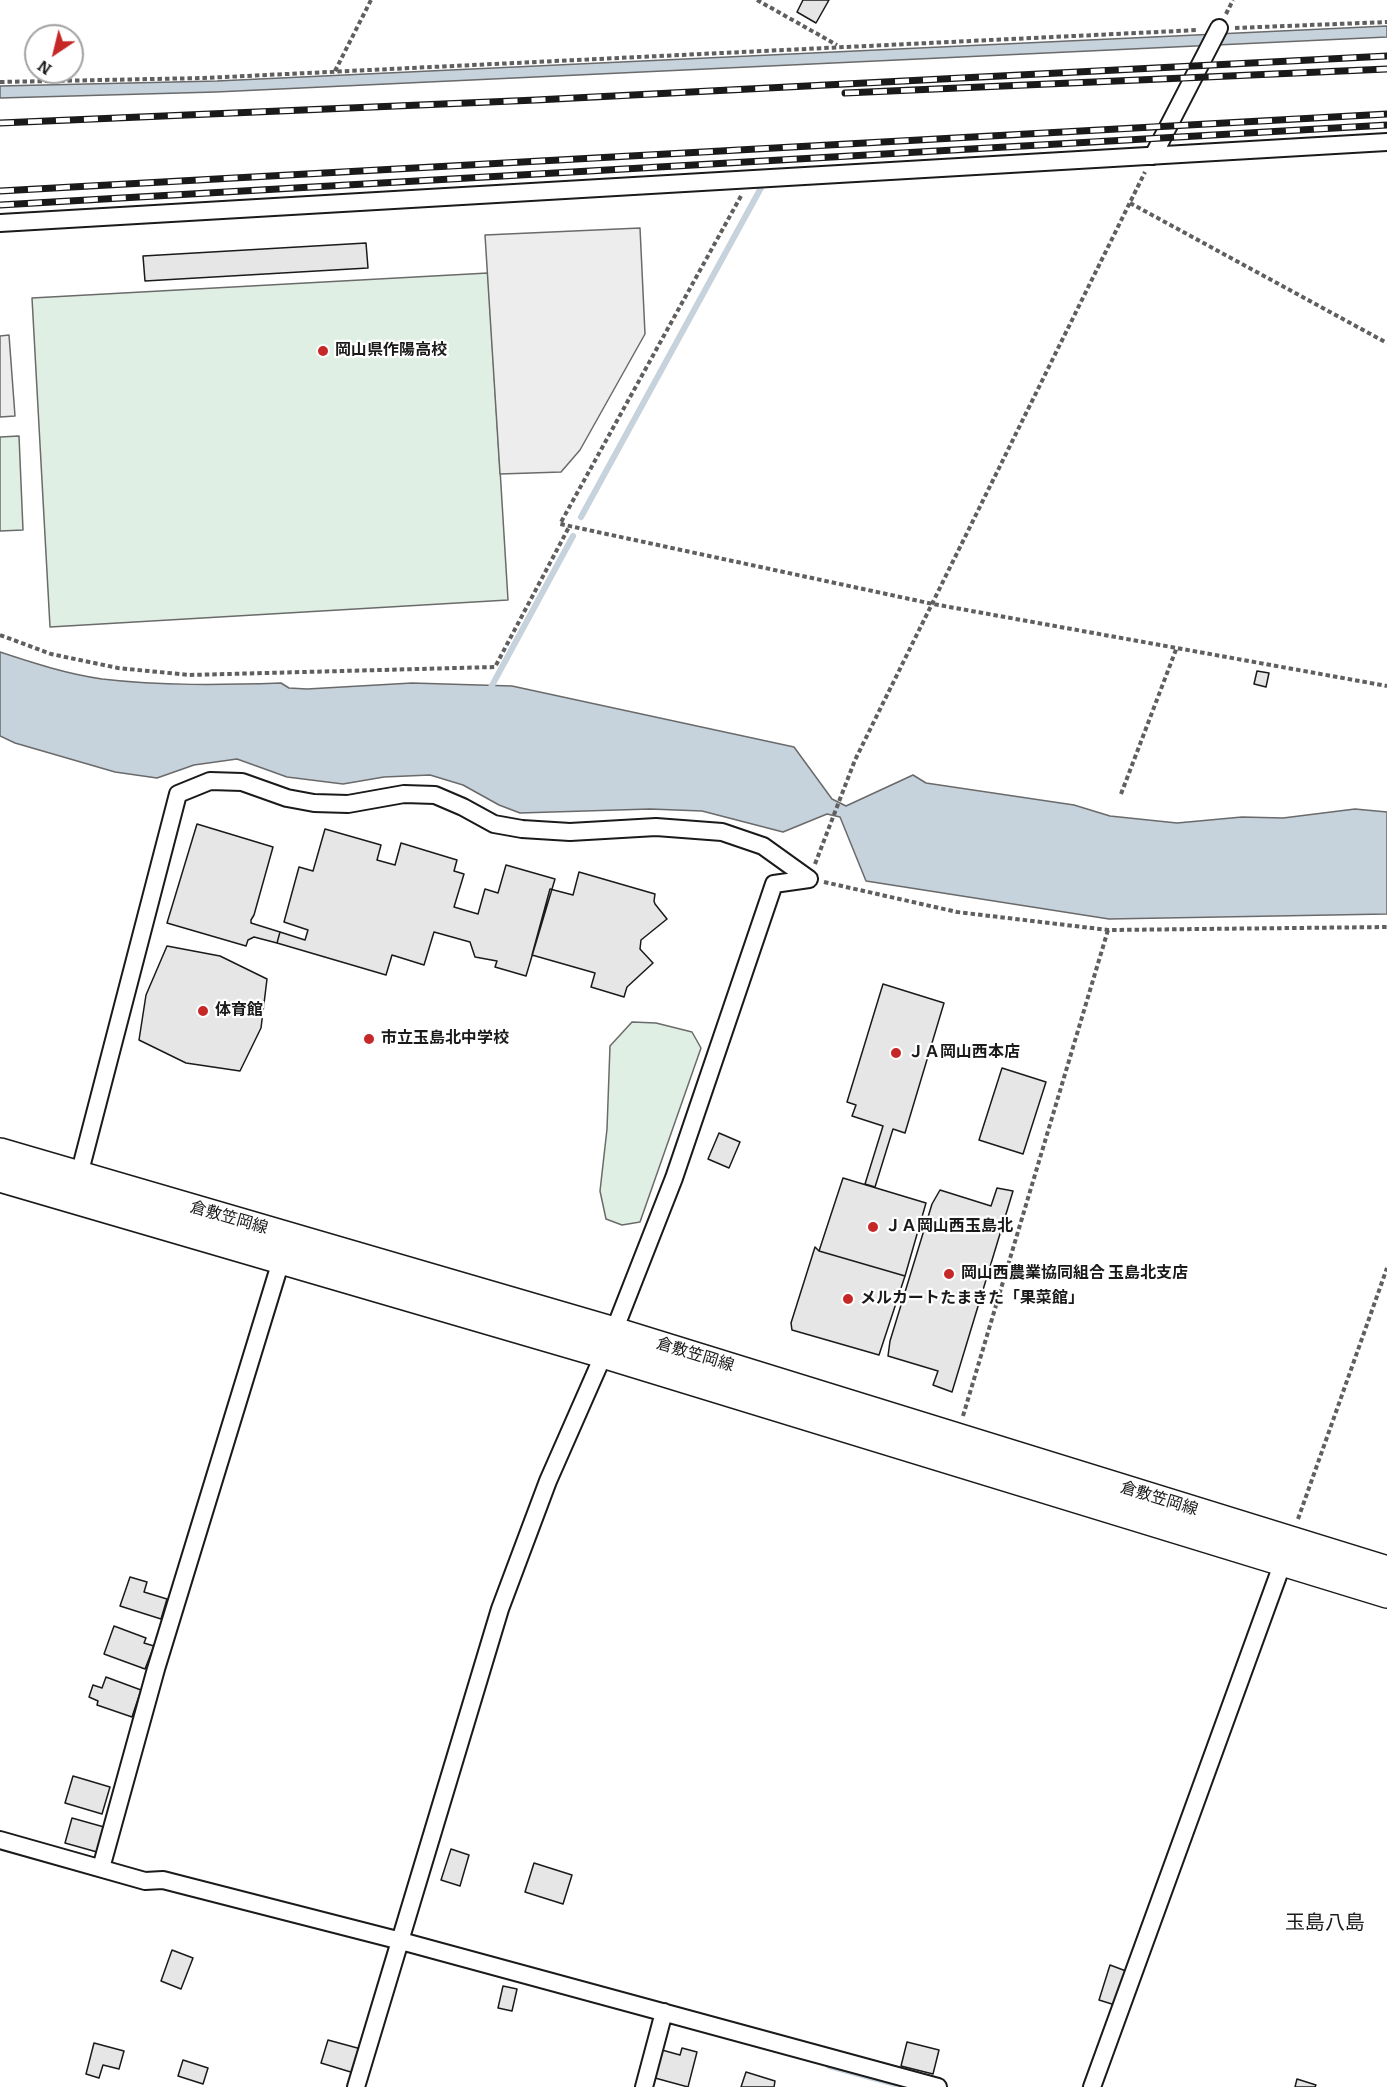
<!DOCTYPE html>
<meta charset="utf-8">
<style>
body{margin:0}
#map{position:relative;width:1387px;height:2087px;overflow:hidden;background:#fff;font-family:Bitter,serif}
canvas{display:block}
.north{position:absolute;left:24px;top:24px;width:60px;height:60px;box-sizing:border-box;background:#fff;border:2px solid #a3a3a3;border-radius:50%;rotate:215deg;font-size:16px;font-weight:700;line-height:24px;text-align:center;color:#1a1a1a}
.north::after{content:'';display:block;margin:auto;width:21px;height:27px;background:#c62828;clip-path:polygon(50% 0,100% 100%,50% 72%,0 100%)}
</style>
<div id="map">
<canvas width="1387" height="2087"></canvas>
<div class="north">N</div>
</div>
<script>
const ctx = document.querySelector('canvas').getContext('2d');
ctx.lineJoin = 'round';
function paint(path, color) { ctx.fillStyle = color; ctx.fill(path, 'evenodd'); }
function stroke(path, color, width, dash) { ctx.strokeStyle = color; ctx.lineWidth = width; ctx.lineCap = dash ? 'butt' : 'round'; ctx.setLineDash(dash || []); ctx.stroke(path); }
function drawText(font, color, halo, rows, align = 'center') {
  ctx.font = font + ' Bitter,"Noto Sans JP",serif'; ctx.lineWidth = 4.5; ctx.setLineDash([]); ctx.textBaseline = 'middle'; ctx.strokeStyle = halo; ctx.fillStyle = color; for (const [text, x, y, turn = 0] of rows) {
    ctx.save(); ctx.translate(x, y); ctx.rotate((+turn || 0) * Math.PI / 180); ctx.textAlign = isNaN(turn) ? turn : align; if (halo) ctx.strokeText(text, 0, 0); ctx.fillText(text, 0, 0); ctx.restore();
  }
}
const green = new Path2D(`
 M488 273 508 600 50 627 32 298Z
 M19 436 23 530 0 531V437Z
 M632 1022 656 1023 692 1032 701 1048 640 1222 622 1225 606 1219 600 1191 607 1129 610 1046Z`);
paint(green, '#e0efe3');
stroke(green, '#6a6a6a', 1.5);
const parking = new Path2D(`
 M640 228 645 334 580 450 561 472 500 474 485 235Z
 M9 335 15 416 0 417V336Z`);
paint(parking, '#ededed');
stroke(parking, '#6a6a6a', 1.5);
const water = new Path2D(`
 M1387 26V37L216 92 0 98V86L217 81Z
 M0 652C33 663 67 674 102 679 162 686 222 685 281 683L289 688 307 689 412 683 512 686 794 747 832 799 846 806 913 775 926 783 1074 805 1110 816 1177 823 1242 817 1283 818 1355 809 1387 812V914L1109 919 866 881 840 817 827 814 783 832 702 811 650 809 520 813 499 805 463 785 430 775 384 777 343 784 287 777 237 759 194 765 157 778 115 772 15 743 0 736Z`);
paint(water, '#c6d2dc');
stroke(water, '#6a6a6a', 1.5);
stroke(new Path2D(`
 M581 517 762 186
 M489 691 573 536
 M829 2066 906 2087`), '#c6d2dc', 6);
const building = new Path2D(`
 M803 0H829L816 23 797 12Z
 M366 243 368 268 145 281 143 256Z
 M1257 671 1269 673 1266 687 1254 684Z
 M197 824 273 847 254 915 251 920V923L280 932 277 943 254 937 248 940 246 946 167 923Z
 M325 829 381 845 377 860 395 865 401 843 457 860 454 871 464 874 454 907 478 914 485 889 498 893 506 865 555 879 526 976 495 967 497 961 475 957 470 942 434 932 424 965 392 955 386 975 277 943 280 932 305 940 308 930 284 922 299 867 313 871Z
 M579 872 655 894 654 901 655 904 667 919 641 940 640 949 653 963 627 987 624 997 591 987 595 973 532 955 550 889 573 895Z
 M167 946 220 956 267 979 261 1028 240 1071 186 1063 139 1040 146 995Z
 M883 984 944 1003 905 1133 893 1129 875 1187 865 1184 883 1126 852 1116 856 1105 847 1102Z
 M1002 1068 1046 1082 1023 1154 979 1140Z
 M719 1133 740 1142 729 1168 708 1159Z
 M843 1178 926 1203 905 1276 819 1251Z
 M997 1188 1013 1191 952 1392 933 1385 938 1371 888 1356 890 1341 932 1204 940 1190 991 1206Z
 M815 1247 819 1251 905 1276 879 1355 792 1330 791 1323Z
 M130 1577 147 1582 144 1592 167 1599 161 1619 120 1606Z
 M114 1626 146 1638 144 1643 154 1646 145 1669 104 1654Z
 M106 1677 141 1690 132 1717 97 1705 98 1701 89 1697 93 1685 102 1688Z
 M73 1776 110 1787 102 1814 65 1803Z
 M72 1818 104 1827 97 1852 65 1843Z
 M451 1849 469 1855 460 1886 441 1880Z
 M534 1863 572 1875 563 1904 525 1892Z
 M172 1950 193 1958 181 1989 161 1981Z
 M1110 1965 1126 1971 1115 2005 1099 2000Z
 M503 1986 517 1989 512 2011 498 2008Z
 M328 2040 361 2049 354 2073 321 2063Z
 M907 2042 939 2050 933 2074 901 2066Z
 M94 2043 124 2051 119 2069 103 2065 99 2078 86 2074Z
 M682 2048 697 2052 688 2087 655 2078 662 2050 680 2055Z
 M183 2060 208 2068 203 2084 178 2076Z
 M746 2072 775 2081 774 2087H741Z
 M1297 2079 1316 2085 1315 2087H1295Z`);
paint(building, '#e6e6e6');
stroke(building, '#1a1a1a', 1.5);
const street = new Path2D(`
 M1153 156 1219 28
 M0 223 1387 142
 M75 1183 79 1175 178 794 210 781 242 782 287 798 314 803 348 804 404 794 435 795 463 807 494 824 522 829 570 832 656 827 722 832 763 846 809 879
 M0 1840 145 1881 163 1880 401 1941 938 2087
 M101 1868 156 1669 284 1251
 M356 2087 500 1609 548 1481 614 1331 674 1178 774 884 809 879
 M644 2087 664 2012
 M1092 2087 1283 1562`);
const primary = new Path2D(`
 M0 1152 614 1331 1387 1570
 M0 1178 603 1354 1387 1594`);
stroke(street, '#1a1a1a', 20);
stroke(primary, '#1a1a1a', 30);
stroke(new Path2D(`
 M757 0 837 45
 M1226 14 1233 0
 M1235 28 1387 22
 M335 71 371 0
 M0 82 204 78 1198 30
 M741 196 560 524 933 604 1387 686
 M1130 203 1387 343
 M0 635 51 654 118 668 189 675 495 667 569 527
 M1121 794 1177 647
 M815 864 855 760 1145 172
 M824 882 957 912 1108 930 1387 927
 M963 1416 1108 930
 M1298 1519 1387 1268`), '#5f5f5f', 4, [4.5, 3]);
stroke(street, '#fff', 16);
stroke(primary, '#fff', 27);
const rail = new Path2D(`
 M845 93 1387 69
 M0 123 536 100 1387 56
 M0 191 1387 114
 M0 205 1387 125`);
stroke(rail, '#1a1a1a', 7);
stroke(rail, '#fff', 4.5, [14]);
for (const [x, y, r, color] of [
 [323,351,6,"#c62828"],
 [203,1011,6,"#c62828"],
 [369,1039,6,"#c62828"],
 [896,1053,6,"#c62828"],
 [873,1227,6,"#c62828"],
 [949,1274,6,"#c62828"],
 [848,1299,6,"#c62828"]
]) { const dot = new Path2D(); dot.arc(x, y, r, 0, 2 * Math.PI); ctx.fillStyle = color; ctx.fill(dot); stroke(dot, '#fff', 2); }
drawText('bold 16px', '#1a1a1a', '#fff', [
 ["岡山県作陽高校",335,351],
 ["体育館",215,1011],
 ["市立玉島北中学校",381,1039],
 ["ＪＡ岡山西本店",908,1053],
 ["ＪＡ岡山西玉島北",885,1227],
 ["岡山西農業協同組合 玉島北支店",961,1274],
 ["メルカートたまきた「果菜館」",860,1299]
], 'left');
drawText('16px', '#1a1a1a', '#fff', [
 ["倉敷笠岡線",229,1218,16],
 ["倉敷笠岡線",695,1355,17],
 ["倉敷笠岡線",1159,1499,17]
]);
drawText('20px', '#1a1a1a', '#fff', [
 ["玉島八島",1325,1923]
]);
</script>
